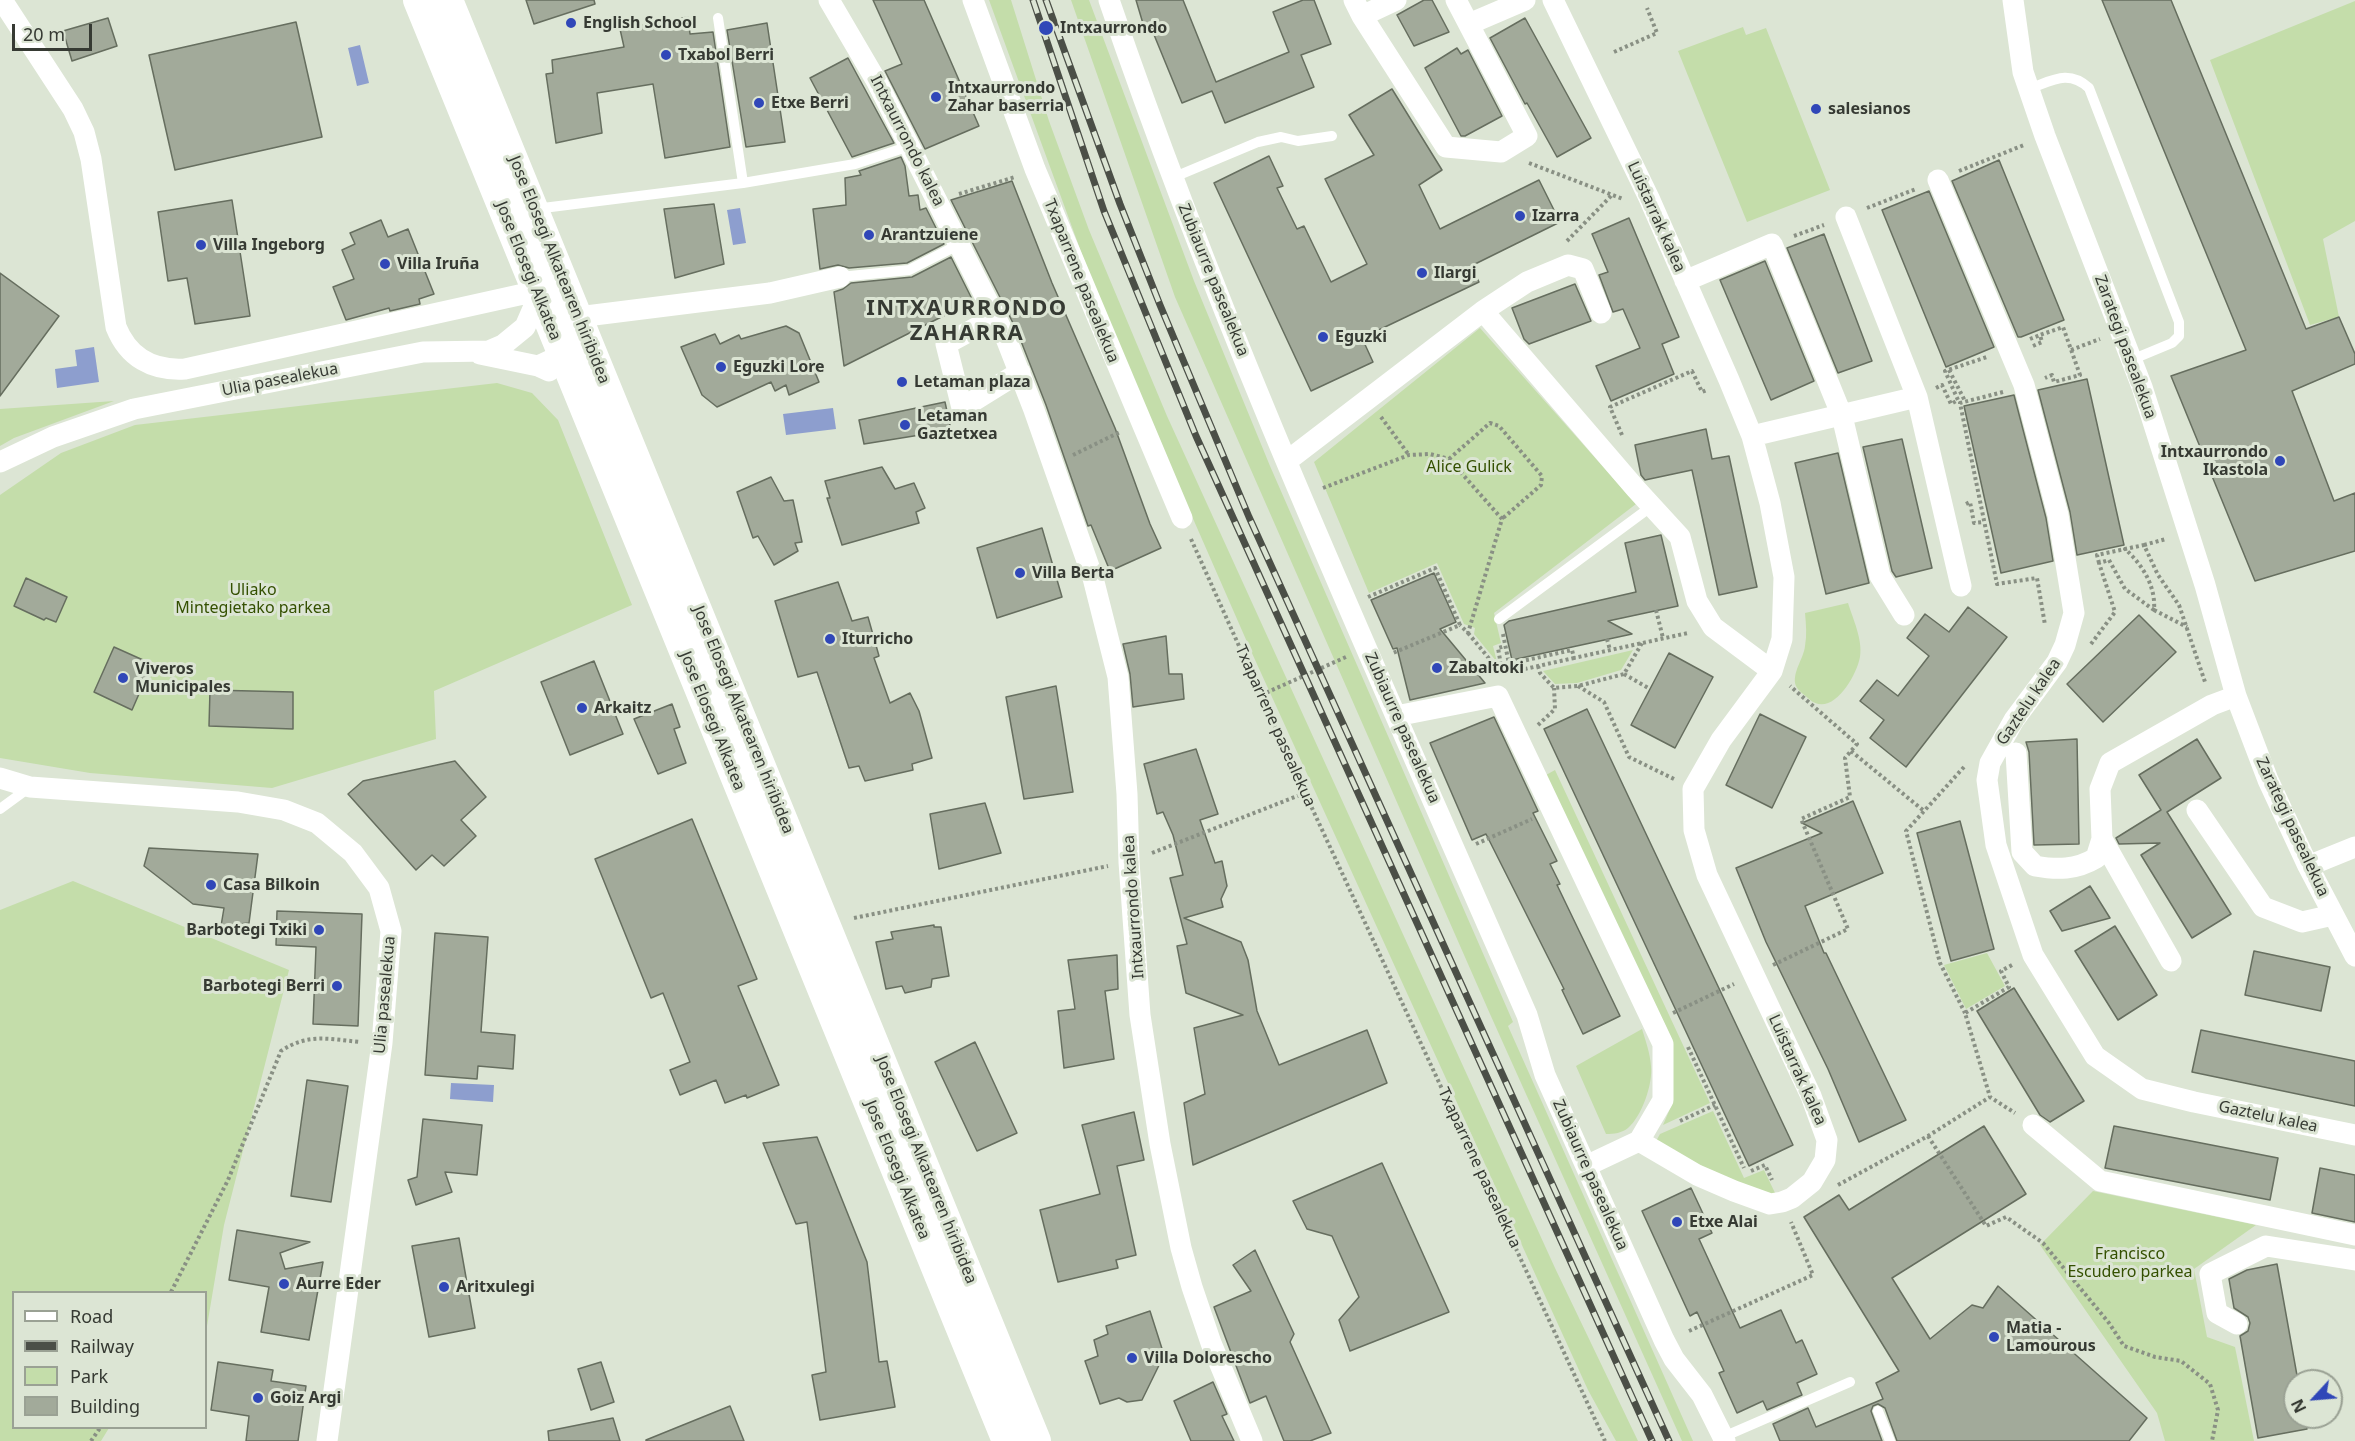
<!DOCTYPE html>
<meta charset="utf-8">
<style>
body{margin:0}
#map{position:relative;width:2355px;height:1441px;overflow:hidden;background:#dce5d4;font-family:"Noto Sans",sans-serif}
canvas{display:block}
.legend{position:absolute;left:12px;top:1291px;width:195px;height:138px;box-sizing:border-box;background:#dce5d4;border:2px solid #9aa194;margin:0;padding:8px 10px;list-style:none;font-size:18px;color:#363a33}
.legend li{display:flex;align-items:center;gap:12px;height:30px}
.legend b{width:30px;border:2px solid #9aa194}
.north{position:absolute;left:2283px;top:1369px;width:60px;height:60px;box-sizing:border-box;background:#dce5d4;border:2px solid #9aa194;border-radius:50%;rotate:244deg;font-size:16px;font-weight:700;line-height:24px;text-align:center;color:#363a33}
.north::after{content:'';display:block;margin:auto;width:21px;height:27px;background:#3047b8;clip-path:polygon(50% 0,100% 100%,50% 72%,0 100%)}
.scale{position:absolute;left:12px;top:24px;width:80px;height:27px;box-sizing:border-box;border:3px solid #363a33;border-top:0;padding-left:8px;font-size:18px;line-height:21px;white-space:nowrap;color:#363a33;-webkit-text-stroke:4px #dce5d4;paint-order:stroke}
</style>
<div id="map">
<canvas width="2355" height="1441"></canvas>
<ul class="legend">
<li><b style="height:8px;background:#fff"></b>Road</li>
<li><b style="height:8px;background:#4b4f47"></b>Railway</li>
<li><b style="height:16px;background:#c4ddaa"></b>Park</li>
<li><b style="height:16px;background:#a2aa9a"></b>Building</li>
</ul>
<div class="north">N</div>
<div class="scale">20 m</div>
</div>
<script>
const ctx = document.querySelector('canvas').getContext('2d');
ctx.lineJoin = 'round';
function paint(path, color) { ctx.fillStyle = color; ctx.fill(path, 'evenodd'); }
function stroke(path, color, width, dash) { ctx.strokeStyle = color; ctx.lineWidth = width; ctx.lineCap = dash ? 'butt' : 'round'; ctx.setLineDash(dash || []); ctx.stroke(path); }
function drawText(font, color, halo, rows, align = 'center') {
  ctx.font = font + ' "Noto Sans",sans-serif'; ctx.lineWidth = 6; ctx.setLineDash([]); ctx.textBaseline = 'middle'; ctx.strokeStyle = halo; ctx.fillStyle = color; for (const [text, x, y, turn = 0] of rows) {
    ctx.save(); ctx.translate(x, y); ctx.rotate((+turn || 0) * Math.PI / 180); ctx.textAlign = isNaN(turn) ? turn : align; if (halo) ctx.strokeText(text, 0, 0); ctx.fillText(text, 0, 0); ctx.restore();
  }
}
paint(new Path2D(`
 M989 0H1011L1049 121 1089 230 1167 416 1555 1268 1638 1441H1616L1588 1390 1251 651 1106 320Z
 M1071 0H1089L1194 281 1270 466 1513 1022 1508 1026 1693 1441H1682L1490 1014 1175 297Z
 M2355 1V221L2323 239 2339 317 2310 325 2210 60Z
 M1743 27 1746 35 1766 28 1830 190 1747 222 1678 51Z
 M1480 328 1636 504 1494 613 1501 643 1493 646 1497 662 1474 634 1475 628 1464 624 1437 563 1369 593 1314 462Z
 M497 383 532 393 558 420 632 605 434 691 436 739 272 788 90 773 0 758V495L61 453 135 425Z
 M114 401 14 438 0 446V409Z
 M1848 603C1853 619 1863 640 1860 657 1856 678 1831 719 1809 699 1805 695 1798 691 1796 686 1791 674 1804 658 1805 646 1807 635 1806 624 1805 613Z
 M1633 650 1621 670 1577 683 1555 684 1543 671Z
 M1555 770 1710 1103 1663 1125 1672 1104V1040L1546 775Z
 M73 881 289 970 224 1225 206 1332V1292H14V1428H109L101 1441H0V910Z
 M1987 953 2005 986 1966 1009 1944 965Z
 M1642 1029C1646 1042 1650 1053 1651 1066 1653 1084 1642 1116 1628 1128 1622 1133 1614 1134 1606 1134L1576 1066Z
 M1713 1111 1744 1178 1764 1170 1776 1195 1737 1184 1655 1143 1660 1134Z
 M2093 1191 2256 1225 2194 1269 2207 1337 2235 1347 2254 1441H2165L2157 1413 2040 1245Z`), '#c4ddaa');
paint(new Path2D(`
 M360 45 369 83 357 86 348 48Z
 M740 208 746 243 733 245 727 210Z
 M94 347 99 382 57 388 55 369 77 366 75 350Z
 M833 408 836 429 786 435 783 414Z
 M451 1083 494 1085 493 1102 450 1099Z`), '#8d9ece');
const building = new Path2D(`
 M526 0H594L595 4 534 24Z
 M873 0H924L979 126 925 149 885 71 902 64Z
 M1136 0H1183L1216 82 1289 52 1273 12 1303 0H1314L1331 44 1301 55 1314 87 1225 123 1212 91 1182 103 1150 25 1144 27Z
 M1424 0H1432L1449 32 1414 46 1397 15Z
 M2102 0H2171L2306 329 2339 317 2355 354V364L2292 391 2334 501 2355 493V551L2255 581 2171 376 2246 350Z
 M688 17 690 34 713 32 730 147 665 158 653 84 597 93 602 133 556 143 546 74 553 73 552 60 624 47 620 29Z
 M108 18 117 46 72 61 63 31Z
 M1525 18 1591 138 1557 157 1527 103 1525 104 1490 38Z
 M296 22 322 137 175 170 149 55Z
 M767 23 785 142 746 147 727 30Z
 M1457 48 1461 54 1468 50 1502 116 1465 136H1461L1425 68Z
 M848 58 894 143 852 157 810 78Z
 M1392 89 1442 170 1419 185 1440 229 1539 180 1560 222 1471 266 1479 282 1362 338 1373 362 1311 391 1214 183 1269 156 1283 186 1277 188 1297 229 1304 226 1331 282 1367 264 1325 179 1374 155 1349 115Z
 M901 157 905 166 909 196 918 195 920 210 926 208 944 244 907 263 849 268 838 265 820 269 813 209 846 205 845 178 861 175 859 171Z
 M1999 160 2064 320 2021 337H2018L1952 181Z
 M1012 181 1052 283 1115 428 1150 524 1161 548 1110 571 1091 525 1088 526 1046 405 1017 331 951 200Z
 M1929 191 1994 347 1946 367 1882 210Z
 M232 200 250 316 195 324 187 278 168 281 158 212Z
 M714 204 724 264 675 278 664 209Z
 M1629 218 1679 337 1662 344 1674 374 1611 401 1596 366 1640 348 1623 309 1613 312 1599 275 1608 272 1592 234Z
 M381 220 388 237 408 229 434 294 419 299 420 304 390 311 389 308 346 320 333 287 354 279 342 250 355 244 350 233Z
 M1824 234 1872 361 1838 373 1787 248Z
 M951 257 973 301 844 366 834 292 843 289 851 283 912 277Z
 M1765 261 1814 381 1771 400 1720 280Z
 M0 273 59 316 0 396Z
 M1575 284 1591 321 1529 344 1524 339 1512 308Z
 M786 326 799 333 819 382 789 395 786 385 775 391 771 382 717 407 702 395 681 347 715 334 720 344 739 335 741 339Z
 M2087 379 2124 545 2077 555 2070 512 2038 390Z
 M2014 395 2046 518 2053 561 2001 573 1964 406Z
 M945 402 951 430 864 444 859 420Z
 M1706 429 1712 459 1729 456 1757 587 1719 595 1692 470 1645 480 1641 475 1635 445Z
 M1902 439 1932 568 1896 577 1892 571 1863 447Z
 M1838 453 1869 583 1826 594 1795 463Z
 M882 467 895 489 914 483 925 508 916 512 919 523 842 545 827 498H830L825 481Z
 M771 477 784 501 793 500 802 542 795 543 798 551 774 565 758 536 753 538 737 492Z
 M1042 528 1062 597 997 618 977 548Z
 M1661 535 1678 606 1608 621 1632 634 1512 660 1504 625 1509 621 1636 592 1625 543Z
 M1434 573 1456 622 1440 629 1485 683 1410 700 1397 648 1393 649 1371 600Z
 M26 578 67 597 56 622 46 618 44 620 14 606Z
 M838 582 852 621 868 617 879 656 874 658 890 703 910 693 919 711 932 758 912 764 913 770 865 781 859 766 849 768 817 672 798 677 775 601Z
 M1968 607 2007 637 1906 767 1870 738 1884 720 1860 701 1877 680 1898 696 1929 656 1907 638 1925 614 1949 632Z
 M2139 615 2176 652 2103 722 2067 684Z
 M1166 636 1169 674H1182L1184 699 1133 707 1130 674 1123 644Z
 M114 647 152 664 132 710 94 692Z
 M1669 653 1713 677 1675 748 1631 725Z
 M594 661 623 734 570 755 541 682Z
 M1056 686 1073 792 1024 799 1006 697Z
 M210 690 293 692V729L209 726Z
 M672 704 680 727 674 729 686 763 658 774 634 719Z
 M1587 709 1793 1145 1749 1166 1544 729Z
 M1760 714 1806 737 1772 808 1726 785Z
 M1494 717 1538 811 1533 813 1557 861 1550 864 1560 884 1557 885 1620 1016 1583 1034 1562 990 1564 989 1486 834 1472 840 1430 743Z
 M2077 739 2079 844 2034 845 2029 752 2026 742Z
 M2197 739 2221 778 2167 812 2231 914 2192 938 2141 855 2160 843 2119 844 2116 838 2161 810 2139 775Z
 M1196 749 1218 814 1200 820 1215 863 1222 861 1227 886 1221 899 1223 907 1184 918 1241 942 1248 960 1257 1011 1279 1065 1367 1030 1387 1083 1193 1165 1184 1103 1205 1094 1194 1028 1243 1015 1186 993 1177 946 1187 944 1170 878 1183 875 1173 835 1163 812 1157 814 1144 764Z
 M455 761 486 797 461 820 476 836 444 866 432 855 416 870 348 794 363 781Z
 M1853 801 1883 873 1805 906 1824 953H1826L1906 1120 1859 1142 1828 1069 1766 942 1736 868 1822 833 1802 823Z
 M985 803 1001 853 939 869 930 814Z
 M692 819 757 979 738 986 779 1085 747 1098 746 1095 725 1103 716 1080 680 1095 670 1070 690 1062 663 993 651 998 595 859Z
 M1960 821 1994 949 1951 961 1917 833Z
 M149 848 258 854 249 923 221 926 224 908 193 904 144 866Z
 M2090 886 2110 918 2062 931 2050 911Z
 M277 911 362 914 358 1026 313 1024 316 947 276 945Z
 M934 925V927H941L949 976 932 979 931 987 905 993 902 986 886 989 876 942 893 939 891 932Z
 M2115 926 2157 995 2118 1020 2075 951Z
 M435 933 488 937 481 1032 515 1035 513 1069 478 1066 477 1079 425 1075Z
 M2254 951 2330 967 2321 1011 2245 995Z
 M1117 955 1118 989 1105 991 1114 1059 1064 1068 1058 1011 1075 1009 1068 960Z
 M2014 988 2084 1101 2050 1122 2040 1115 1977 1011Z
 M2201 1030 2355 1061V1106L2192 1072Z
 M975 1042 1017 1133 977 1151 935 1062Z
 M307 1080 348 1086 331 1202 291 1196Z
 M1134 1112 1144 1160 1117 1166 1136 1255 1116 1260 1118 1268 1058 1282 1040 1210 1100 1194 1082 1125Z
 M423 1119 482 1125 477 1175 445 1172 452 1192 416 1205 408 1180 417 1177Z
 M1984 1126 2026 1194 1892 1278 1930 1339 1972 1305 1983 1308 1998 1286 2147 1418 2129 1441H1897L1885 1408 1878 1404 1873 1406 1871 1411 1882 1441H1780L1773 1424 1808 1408 1816 1427 1883 1399 1876 1383 1899 1371 1804 1217 1839 1195 1849 1210Z
 M2114 1126 2278 1158 2270 1200 2105 1168Z
 M817 1137 867 1262 879 1362 887 1361 895 1407 820 1420 812 1375 826 1372 807 1222 796 1224 763 1143Z
 M1382 1163 1449 1312 1350 1351 1339 1320 1359 1297 1332 1236 1307 1229 1293 1201Z
 M2320 1168 2355 1175V1222L2312 1213Z
 M1691 1188 1712 1233 1699 1239 1740 1328 1781 1310 1796 1343 1802 1340 1817 1374 1797 1383 1802 1395 1767 1410 1763 1401 1737 1413 1719 1373 1724 1371 1697 1312 1690 1316 1642 1211Z
 M237 1230 310 1242 280 1253 285 1269 323 1262 309 1340 261 1332 269 1287 229 1280Z
 M459 1238 475 1328 429 1337 412 1246Z
 M1255 1250 1294 1334 1290 1342 1331 1433 1310 1441H1284L1266 1396 1250 1403 1214 1307 1251 1291 1233 1265Z
 M2277 1264 2298 1381H2295V1417H2305L2307 1429 2258 1438 2240 1336 2248 1331 2250 1323 2248 1317 2234 1308 2229 1279 2247 1270Z
 M1150 1311 1164 1355 1142 1400 1127 1402 1119 1398 1100 1404 1085 1361 1098 1356 1094 1340 1108 1334 1106 1326Z
 M218 1362 273 1370 271 1381 306 1386 298 1441H246L249 1416 211 1410Z
 M601 1362 614 1402 591 1410 578 1369Z
 M1213 1382 1227 1414 1222 1416 1234 1441H1191L1174 1401Z
 M730 1406 744 1441H646V1440Z
 M613 1418 620 1441H549L548 1431Z`);
paint(building, '#a2aa9a');
stroke(building, '#666e5f', 1.5);
stroke(new Path2D(`
 M1614 52 1657 33 1647 8
 M1529 163 1623 199
 M1959 171 2024 145
 M959 194 1015 177
 M1867 208 1916 189
 M1794 236 1824 225
 M1567 241 1612 195
 M2030 339 2040 335
 M2033 346 2042 342 2040 335 2063 327 2080 375 2054 382 2052 375 2045 378
 M2071 350 2100 339
 M1949 370 1965 401
 M1936 388 1942 385 1951 404 1958 400 1945 371 1987 357
 M2003 392 1960 403 1997 584 2037 578 2045 625
 M1381 417 1409 455
 M1622 435 1610 407 1692 371 1702 392 1707 390
 M1073 455 1120 432
 M1449 459 1490 423 1499 426 1542 476 1541 485 1502 519
 M1323 488 1409 455 1430 454 1449 459 1502 519 1468 633 1460 625
 M1966 504 1970 502 1974 523 1984 522
 M1191 539 1305 793 1605 1441
 M2144 545 2166 539
 M2099 563 2097 555 2125 549
 M1368 597 1435 568 1460 625 1393 653
 M1656 610 1663 638
 M2154 610 2187 627
 M1468 633 1496 667 1497 673
 M1503 634 1509 664 1572 650 1574 658 1688 633
 M1607 639 1610 650
 M2091 644 2115 612 2099 563 2109 560 2125 589 2154 610C2156 586 2142 564 2125 549L2144 545 2158 575 2179 605 2205 682
 M1538 666 1540 673 1554 688 1578 686 1624 674 1642 643
 M1496 667 1501 665 1498 648 1505 646
 M1507 673 1574 658
 M1624 674 1650 689
 M1578 686 1604 702 1629 757 1674 779
 M1261 695 1346 657
 M1538 725 1555 709 1554 688
 M1851 751 1924 811
 M1964 767 1906 831 1940 963 1965 1013
 M1476 844 1532 819
 M1152 853 1305 793
 M854 918 1108 866
 M1773 965 1848 929 1801 819 1850 797 1845 758 1857 744 1790 686
 M2012 965 2001 971 2009 987 1965 1013 1990 1097 2015 1113
 M1673 1013 1734 984
 M1688 1047 1744 1168
 M1680 1121 1715 1105
 M1928 1136 1986 1226 2006 1217 2043 1243 2109 1323 2124 1346 2155 1357 2181 1361 2210 1384 2218 1410 2212 1441
 M1751 1171 1765 1165 1772 1180
 M1838 1185 1928 1136 1990 1097
 M171 1292 228 1180 281 1051C308 1033 329 1039 360 1042
 M1689 1331 1813 1275 1791 1222
 M91 1441 100 1428`), '#899084', 4, [3, 3]);
stroke(new Path2D(`
 M718 18 743 183
 M2028 89C2052 81 2068 69 2089 88L2179 322V336L2172 343 2131 360
 M1172 178 1258 142 1281 137 1298 141 1332 136
 M535 209 743 183 855 164 910 146
 M840 277 909 270 960 244
 M1499 619 1652 506
 M0 809 30 787
 M1878 1411 1890 1441
 M1723 1437 1850 1382`), '#fff', 10);
stroke(new Path2D(`
 M829 0 877 82 1005 336 1034 410 1093 578 1118 677 1127 794 1129 862 1140 1015 1160 1144 1181 1248 1192 1287 1211 1343 1252 1441
 M973 0 1035 169 1182 518
 M1109 0C1227 346 1381 680 1527 1015L1545 1075 1664 1340 1674 1359 1702 1395 1725 1441
 M1354 0 1362 16 1446 147 1501 152 1527 136 1456 0
 M1553 0 1649 198 1729 380 1752 436 1770 503 1784 577 1782 639 1772 671 1721 740 1693 789 1694 830 1707 875 1811 1096 1827 1140 1825 1160 1812 1182 1792 1198 1782 1202 1770 1204 1734 1191 1697 1175 1639 1141
 M2013 0 2023 72 2045 136 2142 387 2205 585 2236 696 2268 780 2308 866 2355 956
 M1362 16 1396 0
 M1469 24 1525 0
 M1938 180 2024 385 2058 515 2074 613 2065 645 2057 662 2014 720 1990 763 1987 780 1996 845 2033 955 2095 1056 2142 1089 2194 1102 2355 1135
 M1846 217 1917 397 1961 586
 M1685 281 1772 244 1842 416 1880 576 1904 615
 M1483 311 1636 489 1680 537 1697 601 1713 627 1772 671
 M996 317 946 344 962 408 1020 372
 M480 354 538 366 549 371
 M538 366C561 356 583 347 578 317L770 293 840 277
 M1752 436 1917 397
 M1287 461 1483 311 1527 282 1568 265 1583 269 1601 313
 M0 462 53 437 134 409 423 352 489 351 503 345 525 327 535 304 537 291 185 369C152 371 128 357 116 327L91 159 84 132 73 109 2 0
 M1396 716 1498 696 1663 1044V1100L1639 1141
 M2016 753 2022 852 2035 866C2057 870 2076 870 2096 858L2102 839 2100 789 2110 763 2212 705 2236 696
 M0 778 30 787 238 802 284 810 317 823 353 853 379 888 391 931 382 1043 327 1441
 M2197 810 2263 907 2302 922 2333 915
 M2102 839 2171 961
 M2308 866 2355 847
 M2033 1125 2100 1181 2355 1235
 M1586 1166 1639 1141
 M2237 1324 2217 1313 2210 1274 2266 1246 2355 1260`), '#fff', 21);
stroke(new Path2D(`
 M418 0 1007 1441
 M448 0 1036 1441`), '#fff', 30);
const rail = new Path2D(`
 M1033 0 1104 211 1196 436 1652 1441
 M1046 0 1120 204 1160 305 1249 517 1669 1441`);
stroke(rail, '#4b4f47', 7);
stroke(rail, '#dce5d4', 4.5, [14]);
for (const [x, y, r, color] of [
 [571,23,6,"#3047b8"],
 [1046,28,8,"#3047b8"],
 [666,55,6,"#3047b8"],
 [936,97,6,"#3047b8"],
 [759,103,6,"#3047b8"],
 [1816,109,6,"#3047b8"],
 [1520,216,6,"#3047b8"],
 [869,235,6,"#3047b8"],
 [201,245,6,"#3047b8"],
 [385,264,6,"#3047b8"],
 [1422,273,6,"#3047b8"],
 [1323,337,6,"#3047b8"],
 [721,367,6,"#3047b8"],
 [902,382,6,"#3047b8"],
 [905,425,6,"#3047b8"],
 [2280,461,6,"#3047b8"],
 [1020,573,6,"#3047b8"],
 [830,639,6,"#3047b8"],
 [1437,668,6,"#3047b8"],
 [123,678,6,"#3047b8"],
 [582,708,6,"#3047b8"],
 [211,885,6,"#3047b8"],
 [319,930,6,"#3047b8"],
 [337,986,6,"#3047b8"],
 [1677,1222,6,"#3047b8"],
 [284,1284,6,"#3047b8"],
 [444,1287,6,"#3047b8"],
 [1994,1337,6,"#3047b8"],
 [1132,1358,6,"#3047b8"],
 [258,1398,6,"#3047b8"]
]) { const dot = new Path2D(); dot.arc(x, y, r, 0, 2 * Math.PI); ctx.fillStyle = color; ctx.fill(dot); stroke(dot, '#dce5d4', 2); }
drawText('bold 16px', '#363a33', '#dce5d4', [
 ["English School",583,23],
 ["Intxaurrondo",1060,28],
 ["Txabol Berri",678,55],
 ["Intxaurrondo",948,88],
 ["Zahar baserria",948,106],
 ["Etxe Berri",771,103],
 ["salesianos",1828,109],
 ["Izarra",1532,216],
 ["Arantzuiene",881,235],
 ["Villa Ingeborg",213,245],
 ["Villa Iruña",397,264],
 ["Ilargi",1434,273],
 ["Eguzki",1335,337],
 ["Eguzki Lore",733,367],
 ["Letaman plaza",914,382],
 ["Letaman",917,416],
 ["Gaztetxea",917,434],
 ["Intxaurrondo",2268,452,"right"],
 ["Ikastola",2268,470,"right"],
 ["Villa Berta",1032,573],
 ["Iturricho",842,639],
 ["Zabaltoki",1449,668],
 ["Viveros",135,669],
 ["Municipales",135,687],
 ["Arkaitz",594,708],
 ["Casa Bilkoin",223,885],
 ["Barbotegi Txiki",307,930,"right"],
 ["Barbotegi Berri",325,986,"right"],
 ["Etxe Alai",1689,1222],
 ["Aurre Eder",296,1284],
 ["Aritxulegi",456,1287],
 ["Matia -",2006,1328],
 ["Lamourous",2006,1346],
 ["Villa Dolorescho",1144,1358],
 ["Goiz Argi",270,1398]
], 'left');
drawText('16px', '#363a33', '#dce5d4', [
 ["Intxaurrondo kalea",907,141,63],
 ["Luistarrak kalea",1656,217,66],
 ["Jose Elosegi Alkatearen hiribidea",559,270,68],
 ["Jose Elosegi Alkatea",528,271,68],
 ["Zubiaurre pasealekua",1213,280,68],
 ["Txaparrene pasealekua",1081,281,68],
 ["Zarategi pasealekua",2125,347,70],
 ["Ulia pasealekua",280,380,-11],
 ["Gaztelu kalea",2029,702,-56],
 ["Jose Elosegi Alkatearen hiribidea",743,720,68],
 ["Jose Elosegi Alkatea",712,721,68],
 ["Txaparrene pasealekua",1275,726,66],
 ["Zubiaurre pasealekua",1402,728,66],
 ["Zarategi pasealekua",2292,827,65],
 ["Intxaurrondo kalea",1134,907,-94],
 ["Ulia pasealekua",385,995,-85],
 ["Luistarrak kalea",1797,1070,66],
 ["Gaztelu kalea",2268,1117,12],
 ["Txaparrene pasealekua",1479,1168,65],
 ["Jose Elosegi Alkatea",897,1170,68],
 ["Jose Elosegi Alkatearen hiribidea",926,1170,68],
 ["Zubiaurre pasealekua",1590,1175,66]
]);
drawText('16px', '#345001', '#dce5d4', [
 ["Alice Gulick",1469,467],
 ["Uliako",253,590],
 ["Mintegietako parkea",253,608],
 ["Francisco",2130,1254],
 ["Escudero parkea",2130,1272]
]);
ctx.letterSpacing = '1.5px';
drawText('bold 22px', '#363a33', '#dce5d4', [
 ["INTXAURRONDO",967,309],
 ["ZAHARRA",967,334]
]);
ctx.letterSpacing = '0px';
</script>
